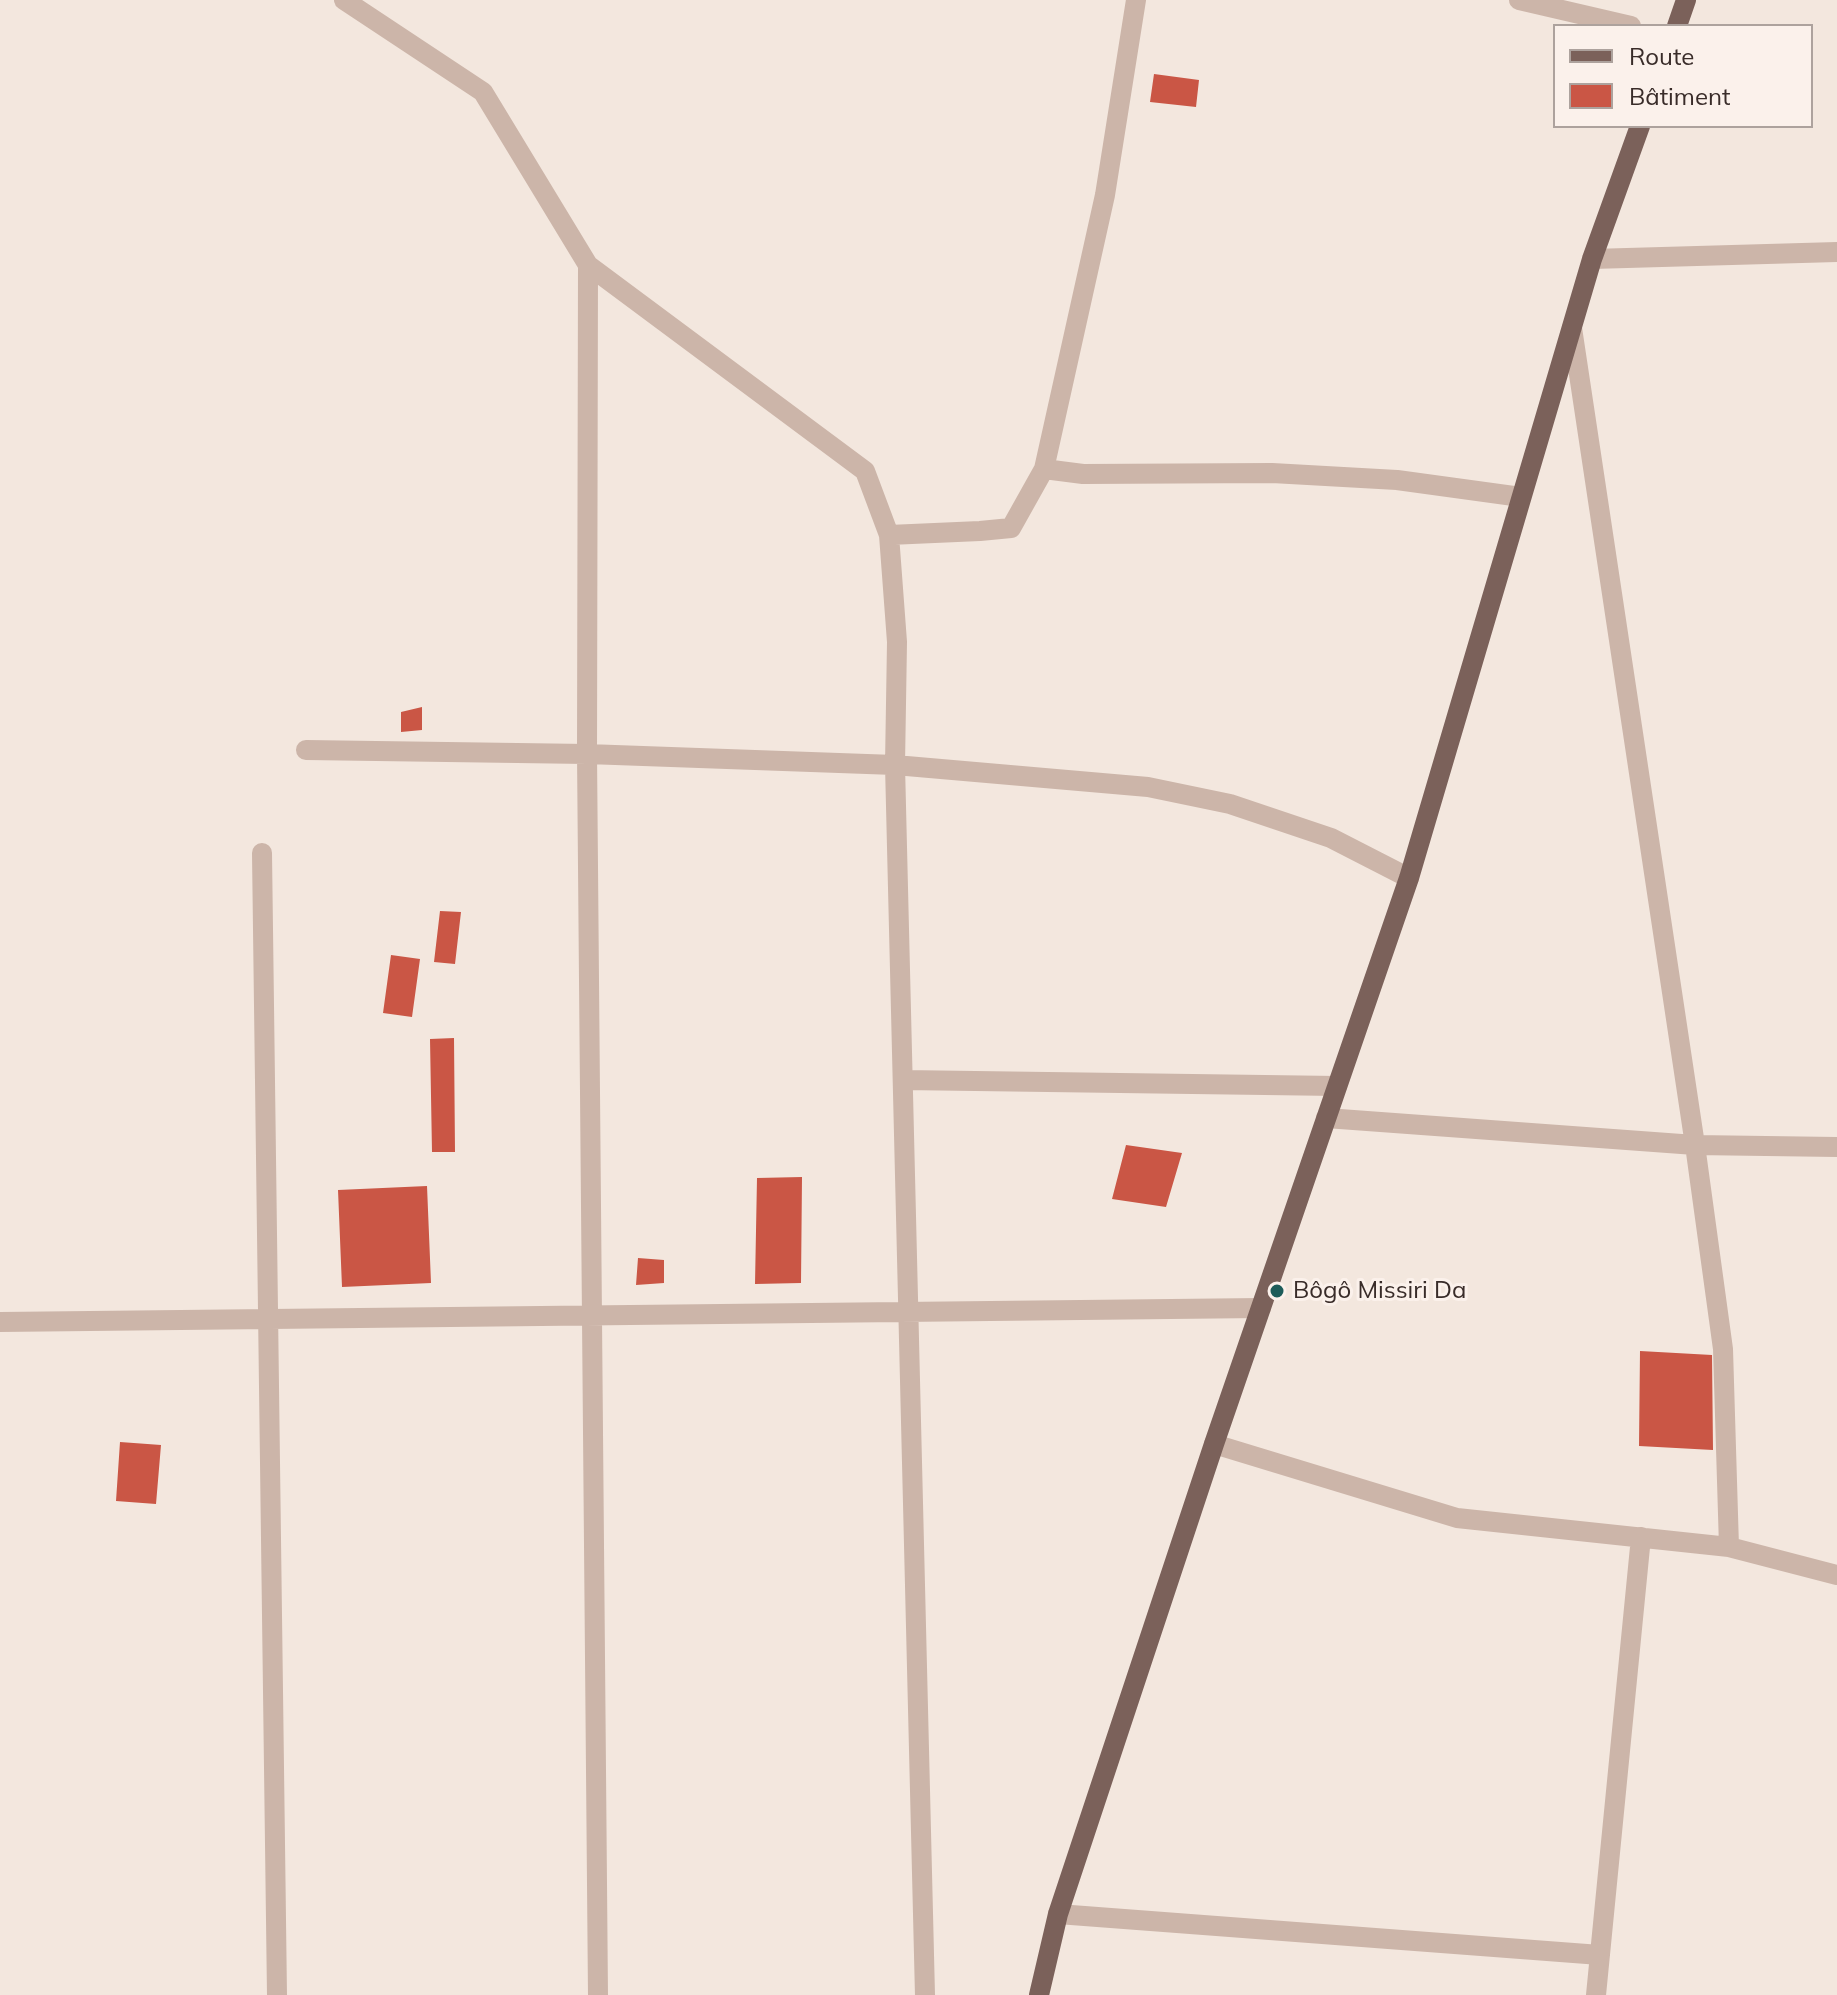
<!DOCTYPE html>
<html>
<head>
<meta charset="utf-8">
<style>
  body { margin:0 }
  #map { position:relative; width:1837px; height:1995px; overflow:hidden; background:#f3e7de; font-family:Mulish,sans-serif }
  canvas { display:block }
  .legend { position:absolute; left:1553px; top:24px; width:260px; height:104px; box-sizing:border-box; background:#fbf1eb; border:2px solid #ada29d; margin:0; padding:10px 14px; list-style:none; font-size:24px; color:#392c29 }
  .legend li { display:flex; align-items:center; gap:16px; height:40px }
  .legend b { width:40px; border:2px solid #ada29d }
</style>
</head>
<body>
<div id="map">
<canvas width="1837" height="1995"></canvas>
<ul class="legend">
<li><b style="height:10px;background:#7b615a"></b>Route</li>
<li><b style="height:22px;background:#ca5645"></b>Bâtiment</li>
</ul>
</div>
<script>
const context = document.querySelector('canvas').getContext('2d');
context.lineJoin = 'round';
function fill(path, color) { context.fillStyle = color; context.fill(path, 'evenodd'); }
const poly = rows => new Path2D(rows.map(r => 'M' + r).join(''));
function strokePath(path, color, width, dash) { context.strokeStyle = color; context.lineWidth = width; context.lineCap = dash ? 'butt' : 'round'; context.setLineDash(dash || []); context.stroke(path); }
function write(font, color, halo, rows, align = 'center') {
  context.font = font + ' Mulish,sans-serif'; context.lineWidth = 6; context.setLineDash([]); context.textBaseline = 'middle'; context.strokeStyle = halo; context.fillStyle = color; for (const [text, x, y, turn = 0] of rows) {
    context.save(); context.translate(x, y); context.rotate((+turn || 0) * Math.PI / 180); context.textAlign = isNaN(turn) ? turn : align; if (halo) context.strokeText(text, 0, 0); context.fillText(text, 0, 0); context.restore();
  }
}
fill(poly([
  [1154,74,1199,80,1196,107,1150,102],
  [422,707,422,730,401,732,401,712],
  [440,911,461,912,455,964,434,962],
  [391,955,420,959,412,1017,383,1013],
  [454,1038,455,1152,432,1152,430,1039],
  [1126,1145,1182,1153,1166,1207,1112,1199],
  [802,1177,801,1283,755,1284,757,1178],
  [427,1186,431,1283,342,1287,338,1190],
  [638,1258,664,1260,664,1283,636,1285],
  [1640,1351,1712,1355,1713,1450,1639,1446],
  [120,1442,161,1445,156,1504,116,1501]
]), '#ca5645');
strokePath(poly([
  [344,0,483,92,588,265,865,471,889,535,897,642,895,765,925,1995],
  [1519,0,1631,26],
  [1592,259,1837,252],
  [588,265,587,754,598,1995],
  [1572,328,1695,1145,1723,1349,1729,1547],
  [1044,469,1083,474,1272,473,1397,480,1521,497],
  [889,535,980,531,1011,528,1044,469,1105,195,1136,0],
  [306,750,587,754,895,765,1148,787,1230,804,1331,838,1409,878],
  [262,853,277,1995],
  [903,1080,1337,1086],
  [1326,1118,1695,1145,1837,1147],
  [0,1322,1261,1308],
  [1214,1444,1457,1518,1729,1547,1837,1575],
  [1058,1914,1600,1955],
  [1596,1995,1641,1537]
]), '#ccb5a9', 20);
strokePath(poly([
  [1677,26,1686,0],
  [1039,1995,1058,1914,1214,1444,1409,878,1592,259,1640,126]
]), '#7b615a', 20);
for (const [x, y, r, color] of [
  [1277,1291,8,"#1d5c59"]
]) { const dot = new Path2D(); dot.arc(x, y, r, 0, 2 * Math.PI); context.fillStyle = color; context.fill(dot); strokePath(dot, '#fbf1eb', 3); }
write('24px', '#392c29', '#fbf1eb', [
  ["Bôgô Missiri Da",1293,1291]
], 'left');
</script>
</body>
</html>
